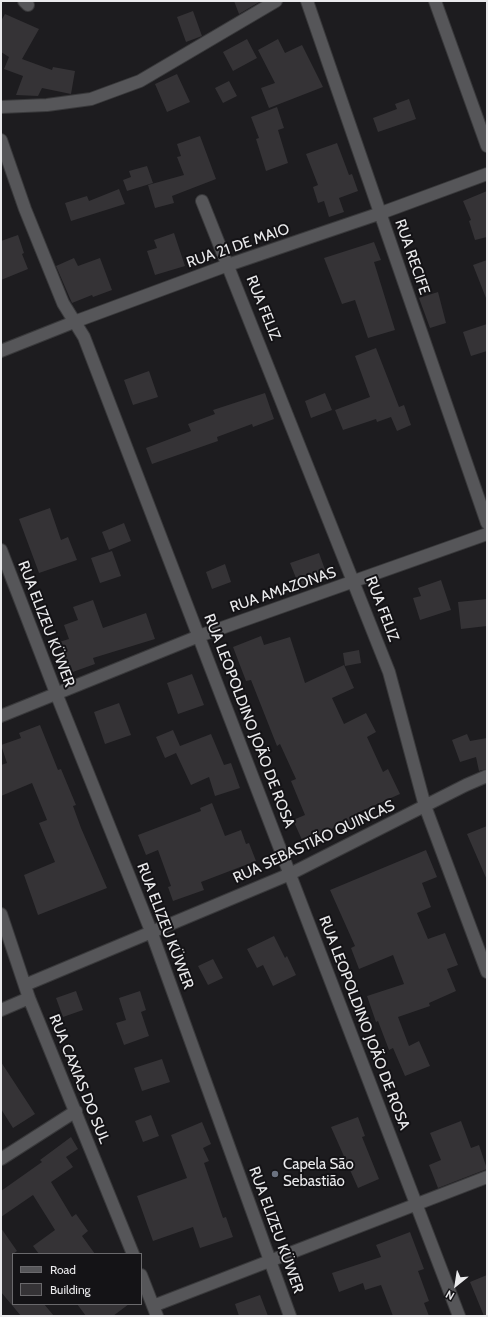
<!DOCTYPE html>
<html>
<head>
<meta charset="utf-8">
<style>
  body { margin:0 }
  #map { position:relative; width:488px; height:1317px; overflow:hidden; background:#1d1c1f; font-family:Cabin,sans-serif }
  canvas { display:block }
  .frame { position:absolute; inset:0; border:2px solid #eaeaec; pointer-events:none }
  .legend { position:absolute; left:12px; top:1253px; width:130px; height:52px; box-sizing:border-box; background:#141316; border:1px solid #6a696c; margin:0; padding:5px 7px; list-style:none; font-size:12px; color:#eaeaec }
  .legend li { display:flex; align-items:center; gap:8px; height:20px }
  .legend b { width:20px; border:1px solid #6a696c }
  .north { position:absolute; left:436px; top:1265px; width:40px; height:40px; -webkit-text-stroke:3px #141316; paint-order:stroke; rotate:210deg; font-size:11px; font-weight:700; line-height:16px; text-align:center; color:#eaeaec }
  .north::after { content:''; display:block; margin:auto; width:14px; height:18px; background:#eaeaec; clip-path:polygon(50% 0,100% 100%,50% 72%,0 100%) }
</style>
</head>
<body>
<div id="map">
<canvas width="488" height="1317"></canvas>
<div class="frame"></div>
<ul class="legend">
<li><b style="height:5px;background:#565659"></b>Road</li>
<li><b style="height:11px;background:#353336"></b>Building</li>
</ul>
<div class="north">N</div>
</div>
<script>
const context = document.querySelector('canvas').getContext('2d');
context.lineJoin = 'round';
function fill(path, color) { context.fillStyle = color; context.fill(path, 'evenodd'); }
const poly = rows => new Path2D(rows.map(r => 'M' + r).join(''));
function strokePath(path, color, width, dash) { context.strokeStyle = color; context.lineWidth = width; context.lineCap = dash ? 'butt' : 'round'; context.setLineDash(dash || []); context.stroke(path); }
function write(font, color, halo, rows, align = 'center') {
  context.font = font + ' Cabin,sans-serif'; context.lineWidth = 4; context.setLineDash([]); context.textBaseline = 'middle'; context.strokeStyle = halo; context.fillStyle = color; for (const [text, x, y, turn = 0] of rows) {
    context.save(); context.translate(x, y); context.rotate((+turn || 0) * Math.PI / 180); context.textAlign = isNaN(turn) ? turn : align; if (halo) context.strokeText(text, 0, 0); context.fillText(text, 0, 0); context.restore();
  }
}
fill(poly([
  [234,1,261,1,239,14],
  [193,11,202,36,186,42,177,17],
  [5,14,39,29,22,59,52,70,53,67,75,71,71,94,42,88,38,96,16,95,23,76,4,69,9,57,1,52,1,21],
  [247,39,257,58,233,71,223,52],
  [278,39,285,53,302,45,323,87,269,108,261,88,275,83,258,50],
  [177,74,190,102,167,112,155,84],
  [229,81,237,96,223,103,215,88],
  [409,99,416,119,378,132,373,118,397,109,395,104],
  [277,107,284,128,278,130,288,163,266,171,256,139,259,138,251,117],
  [200,136,216,179,172,196,174,203,155,208,148,185,184,175,177,157,181,156,177,144],
  [337,143,349,175,352,174,358,191,339,198,344,212,329,217,324,201,318,203,313,187,318,185,306,154],
  [147,166,153,183,127,191,123,180,131,177,129,171],
  [119,189,125,204,71,221,65,203,87,196,89,201],
  [487,191,487,237,475,240,469,221,471,220,463,201],
  [174,233,185,266,155,275,147,251,157,248,154,240],
  [18,235,24,253,22,254,28,269,1,280,1,241],
  [374,242,381,260,374,262,395,330,368,338,355,300,342,304,324,258],
  [74,258,78,266,100,258,112,290,93,297,92,295,72,303,56,266],
  [487,260,487,298,486,298,473,265],
  [438,292,446,323,430,328,419,298],
  [487,324,487,351,471,356,463,332],
  [376,348,399,407,404,405,411,425,397,431,391,417,377,422,376,419,343,430,335,410,370,397,355,356],
  [149,371,158,397,133,405,124,380],
  [265,393,274,419,253,427,252,424,217,437,218,441,152,464,146,448,191,431,188,424,215,414,213,410],
  [325,393,332,410,311,418,305,401],
  [50,508,61,540,68,537,77,560,39,573,19,519],
  [124,523,131,541,109,550,102,532],
  [112,551,121,576,100,583,91,558],
  [319,553,328,578,300,588,290,563],
  [225,564,231,582,212,589,206,572],
  [441,580,451,610,420,620,413,598,421,596,418,588],
  [487,599,487,626,461,629,458,602],
  [93,600,103,628,146,613,155,639,93,658,95,664,70,673,59,642,69,639,64,625,78,620,73,607],
  [261,636,264,645,290,637,305,683,344,665,354,688,332,698,344,724,366,713,376,732,367,737,383,772,388,769,400,794,357,813,360,819,340,827,340,825,303,842,293,820,305,815,291,781,296,779,280,744,277,746,251,680,246,681,233,647],
  [359,650,361,663,345,666,343,653],
  [192,674,204,705,178,714,167,683],
  [119,703,131,735,105,744,94,712],
  [40,725,58,770,61,769,76,805,73,806,81,828,107,888,38,915,24,875,55,862,39,823,47,820,32,783,1,796,1,765,7,763,1,745,21,738,19,733],
  [173,730,180,746,211,734,224,765,231,763,240,788,215,796,209,777,191,785,176,753,165,758,156,737],
  [467,734,470,741,487,738,487,769,479,771,476,757,460,762,452,740],
  [212,803,225,836,241,830,246,844,249,843,256,861,201,882,204,890,173,901,168,887,171,886,158,850,146,855,138,835,201,811,200,808],
  [487,826,487,880,467,834],
  [426,850,437,877,422,883,431,907,417,913,428,939,445,933,458,965,447,969,456,991,429,1003,430,1006,398,1017,409,1046,419,1041,430,1066,405,1076,393,1048,389,1050,378,1021,376,1022,367,996,404,984,393,955,359,969,351,948,355,946,330,890],
  [274,936,285,958,287,956,296,975,273,986,263,965,257,968,247,949],
  [213,959,223,978,208,985,198,966],
  [76,991,83,1010,63,1017,56,998],
  [140,991,146,1010,141,1012,149,1036,124,1045,116,1023,126,1020,119,998],
  [162,1059,170,1082,142,1091,134,1068],
  [1,1062,35,1114,13,1128,1,1109],
  [151,1115,159,1136,143,1142,135,1121],
  [358,1117,365,1136,362,1137,379,1179,358,1188,331,1127],
  [461,1121,471,1148,479,1145,487,1169,438,1188,429,1165,441,1160,430,1133],
  [202,1122,211,1144,203,1148,209,1161,204,1163,223,1218,226,1217,233,1237,200,1248,193,1227,153,1241,137,1196,187,1178,171,1135],
  [71,1137,78,1149,66,1157,73,1167,51,1182,72,1217,76,1214,88,1231,82,1236,95,1254,39,1254,33,1246,55,1230,33,1195,1,1217,1,1191,42,1162,40,1160],
  [1,1228,17,1251,13,1254,13,1304,44,1304,54,1316,21,1316,1,1292],
  [410,1232,424,1269,418,1271,429,1301,424,1303,429,1316,393,1316,381,1285,365,1290,363,1283,339,1292,332,1273,381,1257,376,1245],
  [487,1275,487,1316,484,1316,470,1282],
  [260,1295,268,1316,239,1316,235,1304],
  [77,1304,129,1304,113,1316,86,1316]
]), '#353336');
const street = poly([
  [24,1,28,5],
  [307,1,487,523],
  [435,1,487,146],
  [1,107,47,105,91,99,140,81,276,1],
  [1,140,25,209,63,303,84,337,459,1316],
  [202,201,389,672,425,806,487,972],
  [1,351,74,322,228,265,381,213,487,174],
  [1,550,56,693,151,931,290,1316],
  [1,716,199,636,487,534],
  [1,914,29,998,133,1254],
  [25,985,290,874,466,785,487,776],
  [1,1010,29,998],
  [1,1159,76,1111],
  [141,1275,157,1316],
  [153,1306,487,1177]
]);
strokePath(street, '#39393b', 14);
strokePath(street, '#565659', 12);
for (const [x, y, r, color] of [
  [275,1174,4,"#6b7280"]
]) { const dot = new Path2D(); dot.arc(x, y, r, 0, 2 * Math.PI); context.fillStyle = color; context.fill(dot); strokePath(dot, '#141316', 1.5); }
write('15px', '#eaeaec', '#141316', [
  ["RUA 21 DE MAIO",238,246,-19],
  ["RUA RECIFE",412,257,71],
  ["RUA FELIZ",263,308,68],
  ["RUA AMAZONAS",283,590,-19],
  ["RUA FELIZ",382,609,69],
  ["RUA ELIZEU KÜWER",46,624,69],
  ["RUA LEOPOLDINO JOÃO DE ROSA",249,721,69],
  ["RUA SEBASTIÃO QUINCAS",314,842,-25],
  ["RUA ELIZEU KÜWER",165,926,69],
  ["RUA LEOPOLDINO JOÃO DE ROSA",364,1023,69],
  ["RUA CAXIAS DO SUL",79,1079,68],
  ["RUA ELIZEU KÜWER",276,1230,70]
]);
write('15px', '#eaeaec', '#141316', [
  ["Capela São",283,1165],
  ["Sebastião",283,1182]
], 'left');
</script>
</body>
</html>
